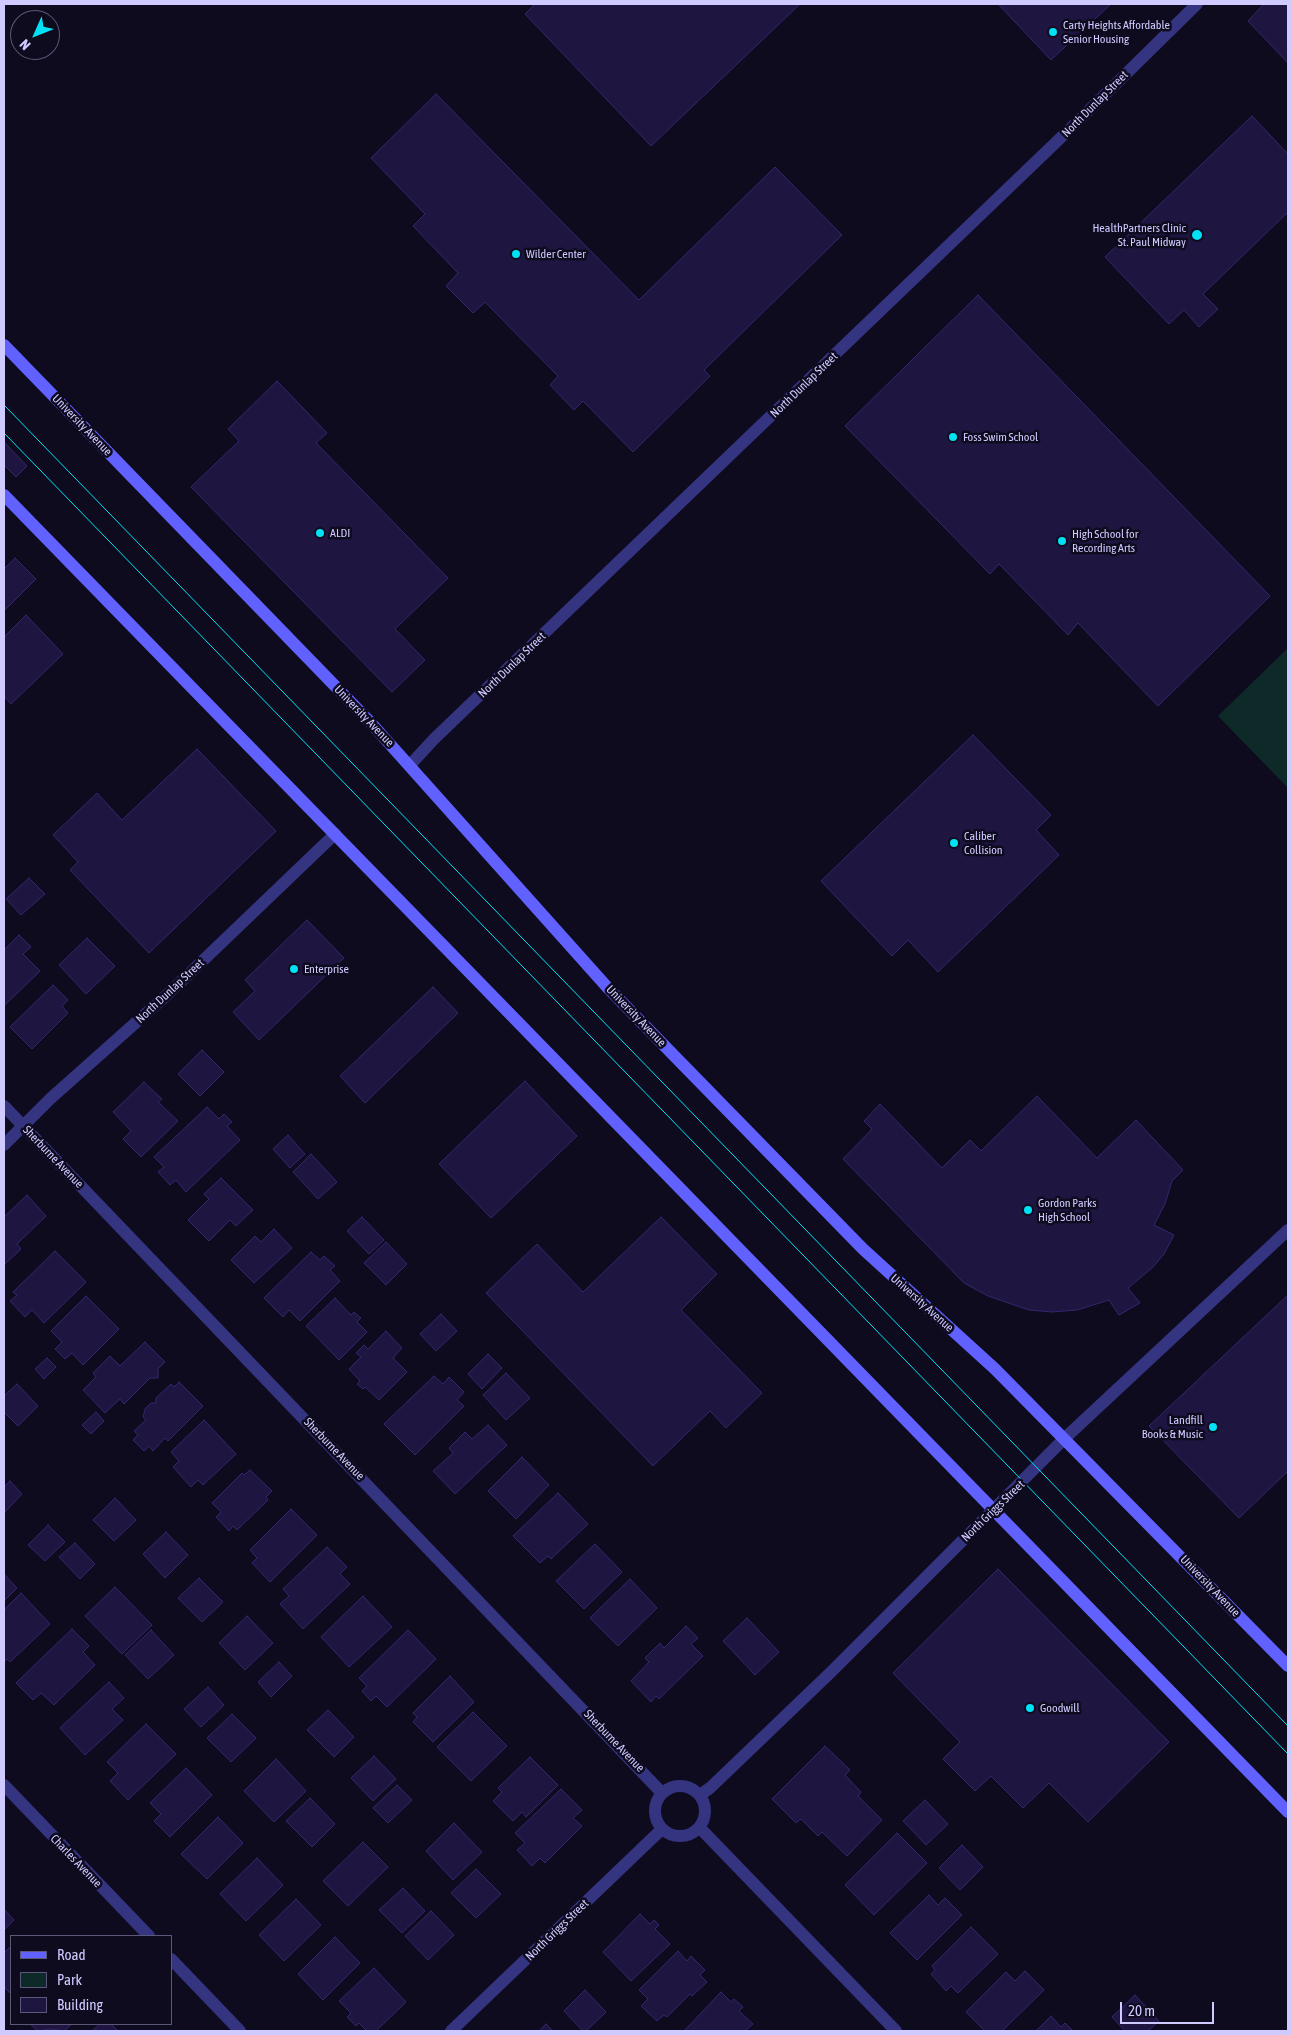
<!DOCTYPE html>
<html>
<head>
<meta charset="utf-8">
<style>
  body { margin:0 }
  #map { position:relative; width:1292px; height:2035px; overflow:hidden; background:#0e0b1f; font-family:"Asap Condensed",sans-serif }
  canvas { display:block }
  .frame { position:absolute; inset:0; border:5px solid #cfcaff; pointer-events:none }
  .legend { position:absolute; left:10px; top:1935px; width:162px; height:90px; box-sizing:border-box; background:#0e0b1f; border:1px solid #5b5779; margin:0; padding:6px 9px; list-style:none; font-size:15px; color:#cfcaff }
  .legend li { display:flex; align-items:center; gap:10px; height:25px }
  .legend b { width:25px; border:1px solid #5b5779 }
  .north { position:absolute; left:10px; top:10px; width:50px; height:50px; box-sizing:border-box; background:#0e0b1f; border:1px solid #5b5779; border-radius:50%; rotate:226deg; font-size:14px; font-weight:700; line-height:20px; text-align:center; color:#cfcaff }
  .north::after { content:''; display:block; margin:auto; width:18px; height:22px; background:#00e1f5; clip-path:polygon(50% 0,100% 100%,50% 72%,0 100%) }
  .scale { position:absolute; left:1120px; top:2002px; width:94px; height:22px; box-sizing:border-box; border:2px solid #cfcaff; border-top:0; padding-left:6px; font-size:15px; line-height:18px; white-space:nowrap; color:#cfcaff; -webkit-text-stroke:4px #0e0b1f; paint-order:stroke }
</style>
</head>
<body>
<div id="map">
<canvas width="1292" height="2035"></canvas>
<div class="frame"></div>
<ul class="legend">
<li><b style="height:6px;background:#6161ff"></b>Road</li>
<li><b style="height:14px;background:#0e2a28"></b>Park</li>
<li><b style="height:14px;background:#1e1641"></b>Building</li>
</ul>
<div class="north">N</div>
<div class="scale">20 m</div>
</div>
<script>
const context = document.querySelector('canvas').getContext('2d');
context.lineJoin = 'round';
function fill(path, color) { context.fillStyle = color; context.fill(path, 'evenodd'); }
const poly = rows => new Path2D(rows.map(r => 'M' + r).join(''));
function strokePath(path, color, width, dash) { context.strokeStyle = color; context.lineWidth = width; context.lineCap = dash ? 'butt' : 'round'; context.setLineDash(dash || []); context.stroke(path); }
function write(font, color, halo, rows, align = 'center') {
  context.font = font + ' "Asap Condensed",sans-serif'; context.lineWidth = 5; context.setLineDash([]); context.textBaseline = 'middle'; context.strokeStyle = halo; context.fillStyle = color; for (const [text, x, y, turn = 0] of rows) {
    context.save(); context.translate(x, y); context.rotate((+turn || 0) * Math.PI / 180); context.textAlign = isNaN(turn) ? turn : align; if (halo) context.strokeText(text, 0, 0); context.fillText(text, 0, 0); context.restore();
  }
}
fill(poly([
  [1288,648,1288,788,1218,716]
]), '#0e2a28');
const building = poly([
  [535,4,800,4,651,146,525,14,535,4],
  [998,4,1111,4,1051,60,998,4],
  [1264,4,1288,4,1288,63,1248,21,1264,4],
  [436,94,639,300,775,167,842,235,704,370,710,376,633,452,583,401,574,410,550,385,558,376,485,302,473,313,446,286,458,273,413,226,425,214,371,158,436,94],
  [1252,116,1288,154,1288,212,1203,294,1218,309,1199,327,1184,310,1169,324,1105,257,1252,116],
  [978,295,1270,596,1158,706,1078,623,1068,635,999,564,990,574,845,426,978,295],
  [277,381,327,433,316,443,448,578,395,629,425,660,392,692,191,487,239,441,228,429,277,381],
  [4,442,27,466,16,477,4,465,4,442],
  [15,558,36,579,4,611,4,569,15,558],
  [26,615,63,654,11,704,4,696,4,637,26,615],
  [973,735,1051,815,1036,830,1059,855,938,972,908,940,892,956,821,881,973,735],
  [197,749,276,831,149,953,70,870,78,862,53,835,97,793,122,820,197,749],
  [29,878,45,894,21,915,6,899,29,878],
  [307,920,344,958,259,1040,233,1012,255,991,245,980,307,920],
  [19,935,31,947,23,954,40,971,4,1006,4,950,19,935],
  [87,938,115,966,86,994,59,965,87,938],
  [53,985,68,1000,62,1006,68,1013,32,1049,10,1027,53,985],
  [433,987,458,1013,365,1103,340,1076,433,987],
  [202,1050,224,1072,200,1096,178,1074,202,1050],
  [525,1081,577,1136,491,1218,439,1164,525,1081],
  [144,1082,162,1099,158,1102,178,1121,141,1157,123,1139,131,1131,113,1112,144,1082],
  [1037,1096,1097,1158,1136,1120,1183,1170,1172,1181,1165,1204,1154,1225,1174,1235,1164,1254,1153,1267,1128,1288,1140,1303,1119,1315,1109,1300,1077,1310,1052,1312,1029,1310,988,1296,964,1283,843,1159,872,1129,864,1121,880,1104,942,1168,970,1140,981,1151,1037,1096],
  [207,1107,219,1119,224,1114,232,1122,227,1126,240,1140,186,1192,176,1180,170,1185,158,1172,164,1167,154,1157,207,1107],
  [288,1135,305,1154,290,1168,273,1149,288,1135],
  [311,1154,337,1182,318,1199,293,1172,311,1154],
  [221,1178,253,1210,236,1226,230,1220,209,1241,188,1220,209,1199,204,1194,221,1178],
  [27,1195,46,1216,17,1244,21,1249,4,1265,4,1217,27,1195],
  [362,1217,384,1240,369,1254,347,1231,362,1217],
  [661,1217,717,1274,681,1310,762,1393,726,1428,710,1411,653,1466,486,1293,537,1244,583,1292,661,1217],
  [274,1229,292,1248,254,1283,231,1260,255,1236,261,1242,274,1229],
  [386,1242,407,1264,386,1285,364,1263,386,1242],
  [55,1251,86,1282,44,1323,32,1310,25,1317,10,1301,17,1295,13,1292,55,1251],
  [311,1252,320,1260,324,1256,335,1266,330,1270,340,1281,300,1321,289,1310,283,1317,264,1298,311,1252],
  [1288,1295,1288,1471,1239,1518,1149,1426,1288,1295],
  [86,1296,119,1329,83,1365,72,1353,65,1359,55,1349,62,1342,51,1331,86,1296],
  [335,1298,351,1315,354,1312,361,1318,357,1322,367,1332,339,1360,306,1326,335,1298],
  [441,1314,457,1331,436,1351,420,1334,441,1314],
  [386,1331,402,1348,393,1358,407,1372,379,1400,365,1387,363,1389,357,1384,360,1381,349,1369,361,1357,356,1353,364,1345,368,1349,386,1331],
  [145,1342,165,1362,158,1369,158,1378,150,1378,124,1404,120,1399,105,1413,83,1390,96,1377,93,1373,110,1356,120,1366,145,1342],
  [488,1354,502,1368,482,1389,468,1374,488,1354],
  [47,1358,56,1367,44,1379,35,1369,47,1358],
  [506,1373,530,1398,506,1420,483,1395,506,1373],
  [434,1376,443,1384,449,1377,464,1392,457,1400,464,1406,415,1455,384,1424,434,1376],
  [179,1382,203,1406,168,1441,165,1438,153,1451,149,1446,144,1451,133,1440,138,1435,134,1431,146,1420,143,1417,145,1409,151,1403,156,1403,156,1398,171,1384,174,1387,179,1382],
  [17,1384,38,1406,18,1426,4,1412,4,1396,17,1384],
  [96,1412,104,1421,91,1434,82,1425,96,1412],
  [204,1420,236,1454,203,1485,198,1480,191,1487,173,1467,179,1461,171,1452,204,1420],
  [488,1425,507,1445,455,1494,433,1471,453,1453,449,1448,465,1432,472,1439,488,1425],
  [522,1457,549,1485,516,1519,488,1491,522,1457],
  [250,1470,272,1491,266,1497,268,1500,237,1530,233,1526,229,1531,216,1517,221,1512,212,1503,242,1473,244,1475,250,1470],
  [10,1481,22,1494,4,1513,4,1487,10,1481],
  [558,1493,588,1524,551,1559,548,1556,540,1563,513,1536,558,1493],
  [115,1498,136,1520,114,1541,93,1520,115,1498],
  [291,1509,317,1535,270,1582,252,1563,257,1558,250,1550,291,1509],
  [48,1525,65,1542,45,1561,28,1545,48,1525],
  [166,1532,188,1555,165,1578,143,1554,166,1532],
  [75,1543,95,1564,80,1579,59,1557,75,1543],
  [595,1544,622,1572,584,1609,556,1581,595,1544],
  [327,1547,347,1567,340,1574,350,1584,303,1629,280,1604,289,1596,283,1589,327,1547],
  [998,1569,1169,1742,1088,1822,1049,1783,1023,1808,991,1776,975,1791,943,1759,960,1742,893,1673,998,1569],
  [4,1574,17,1588,4,1601,4,1574],
  [199,1578,223,1602,202,1622,178,1598,199,1578],
  [630,1579,657,1608,618,1646,590,1618,630,1579],
  [115,1587,152,1625,122,1654,85,1616,115,1587],
  [21,1593,50,1624,10,1662,7,1659,4,1662,4,1610,21,1593],
  [363,1596,392,1627,349,1667,321,1637,363,1596],
  [247,1616,273,1643,245,1670,219,1643,247,1616],
  [747,1618,779,1652,755,1675,723,1641,747,1618],
  [686,1626,698,1638,691,1644,703,1656,659,1699,656,1696,651,1702,631,1681,649,1662,645,1658,660,1643,664,1648,686,1626],
  [72,1629,89,1646,83,1652,95,1665,54,1705,41,1693,33,1700,16,1683,72,1629],
  [151,1630,174,1655,148,1679,125,1655,151,1630],
  [408,1630,436,1659,387,1707,376,1696,371,1701,362,1691,367,1686,359,1678,408,1630],
  [279,1662,292,1676,271,1697,258,1682,279,1662],
  [450,1676,474,1702,433,1742,413,1722,417,1717,413,1713,450,1676],
  [109,1682,124,1698,112,1709,123,1720,85,1755,60,1728,109,1682],
  [208,1687,224,1705,201,1727,184,1709,208,1687],
  [328,1710,354,1737,334,1757,307,1730,328,1710],
  [473,1712,507,1746,471,1781,437,1747,473,1712],
  [232,1714,256,1738,231,1762,207,1738,232,1714],
  [146,1724,176,1754,128,1800,110,1781,118,1773,107,1762,146,1724],
  [825,1746,850,1770,845,1775,861,1792,858,1796,882,1820,847,1856,822,1832,818,1836,801,1819,796,1823,772,1799,825,1746],
  [374,1756,396,1779,373,1801,351,1778,374,1756],
  [530,1757,558,1785,526,1817,522,1812,513,1821,493,1801,502,1792,498,1788,530,1757],
  [276,1759,306,1791,274,1822,244,1791,276,1759],
  [186,1768,212,1795,170,1837,154,1821,161,1814,150,1803,186,1768],
  [397,1785,412,1800,388,1823,373,1808,397,1785],
  [561,1789,582,1810,573,1818,582,1826,545,1863,540,1858,532,1866,517,1850,525,1843,515,1833,561,1789],
  [310,1798,335,1824,312,1847,286,1821,310,1798],
  [925,1800,948,1824,926,1845,903,1821,925,1800],
  [218,1817,243,1843,207,1879,181,1854,218,1817],
  [454,1823,482,1852,453,1880,426,1851,454,1823],
  [897,1833,927,1863,874,1915,845,1885,897,1833],
  [363,1842,388,1867,348,1906,323,1881,363,1842],
  [962,1845,983,1867,960,1890,939,1868,962,1845],
  [257,1858,283,1885,246,1921,220,1894,257,1858],
  [476,1869,501,1894,476,1918,451,1893,476,1869],
  [403,1888,425,1911,402,1933,379,1910,403,1888],
  [929,1895,938,1905,945,1898,962,1915,917,1960,890,1933,929,1895],
  [296,1899,321,1925,284,1961,259,1935,296,1899],
  [4,1909,14,1920,4,1930,4,1909],
  [431,1911,454,1935,428,1960,405,1936,431,1911],
  [640,1914,650,1924,654,1920,659,1925,655,1929,670,1944,631,1981,603,1952,640,1914],
  [971,1927,998,1954,958,1993,951,1986,946,1991,931,1974,935,1970,932,1966,971,1927],
  [335,1937,360,1963,323,2000,298,1974,335,1937],
  [11,1946,11,1994,4,1987,4,1953,11,1946],
  [678,1951,687,1961,691,1956,705,1970,700,1975,707,1982,692,1996,690,1994,667,2017,664,2015,657,2021,641,2006,648,1999,639,1990,678,1951],
  [374,1968,406,2002,376,2031,367,2031,359,2023,356,2026,347,2017,351,2013,339,2001,374,1968],
  [1025,1971,1044,1990,1002,2031,985,2031,966,2012,1006,1972,1015,1981,1025,1971],
  [585,1990,606,2012,586,2031,583,2031,564,2011,585,1990],
  [721,1992,731,2002,734,1999,743,2007,739,2011,753,2024,745,2031,684,2031,721,1992],
  [1135,1995,1159,2021,1148,2031,1125,2031,1112,2017,1135,1995],
  [1051,2016,1061,2027,1065,2023,1073,2031,1036,2031,1051,2016],
  [30,2024,72,2024,64,2031,50,2029,38,2031,30,2024],
  [100,2024,111,2024,118,2031,92,2031,100,2024],
  [546,2024,553,2031,539,2031,546,2024]
]);
fill(building, '#1e1641');
strokePath(building, '#34276f', 1);
strokePath(poly([
  [410,765,434,739,1074,125,1197,4],
  [4,1106,662,1793],
  [4,1145,50,1099,169,993,335,834],
  [4,1785,149,1936],
  '655 1811a25 25 0 1 1 50 0a25 25 0 1 1-50 0Z',
  [700,1795,710,1788,830,1673,1065,1438,1288,1230],
  [700,1828,896,2031],
  [171,1959,240,2031],
  [451,2031,662,1829]
]), '#353481', 12);
strokePath(poly([
  [4,345,371,723,607,987,863,1249,995,1369,1288,1666],
  [4,495,1288,1812]
]), '#6161ff', 12);
strokePath(poly([
  [4,405,1288,1726],
  [4,433,1288,1754]
]), '#00e1f5', 1);
for (const [x, y, r, color] of [
  [1053,32,5,"#00e1f5"],
  [1197,235,6,"#00e1f5"],
  [516,254,5,"#00e1f5"],
  [953,437,5,"#00e1f5"],
  [320,533,5,"#00e1f5"],
  [1062,541,5,"#00e1f5"],
  [954,843,5,"#00e1f5"],
  [294,969,5,"#00e1f5"],
  [1028,1210,5,"#00e1f5"],
  [1213,1427,5,"#00e1f5"],
  [1030,1708,5,"#00e1f5"]
]) { const dot = new Path2D(); dot.arc(x, y, r, 0, 2 * Math.PI); context.fillStyle = color; context.fill(dot); strokePath(dot, '#0e0b1f', 2); }
write('12px', '#cfcaff', '#0e0b1f', [
  ["Carty Heights Affordable",1063,25],
  ["Senior Housing",1063,39],
  ["HealthPartners Clinic",1186,228,"right"],
  ["St. Paul Midway",1186,242,"right"],
  ["Wilder Center",526,254],
  ["Foss Swim School",963,437],
  ["ALDI",330,533],
  ["High School for",1072,534],
  ["Recording Arts",1072,548],
  ["Caliber",964,836],
  ["Collision",964,850],
  ["Enterprise",304,969],
  ["Gordon Parks",1038,1203],
  ["High School",1038,1217],
  ["Landfill",1203,1420,"right"],
  ["Books & Music",1203,1434,"right"],
  ["Goodwill",1040,1708]
], 'left');
write('12px', '#cfcaff', '#0e0b1f', [
  ["North Dunlap Street",1095,104,-45],
  ["North Dunlap Street",804,385,-44],
  ["University Avenue",82,425,46],
  ["North Dunlap Street",512,665,-44],
  ["University Avenue",364,716,46],
  ["North Dunlap Street",170,991,-43],
  ["University Avenue",636,1016,46],
  ["Sherburne Avenue",53,1157,46],
  ["University Avenue",922,1303,42],
  ["Sherburne Avenue",334,1449,46],
  ["North Griggs Street",993,1511,-44],
  ["University Avenue",1210,1586,46],
  ["Sherburne Avenue",614,1741,46],
  ["Charles Avenue",76,1861,46],
  ["North Griggs Street",557,1930,-44]
]);
</script>
</body>
</html>
